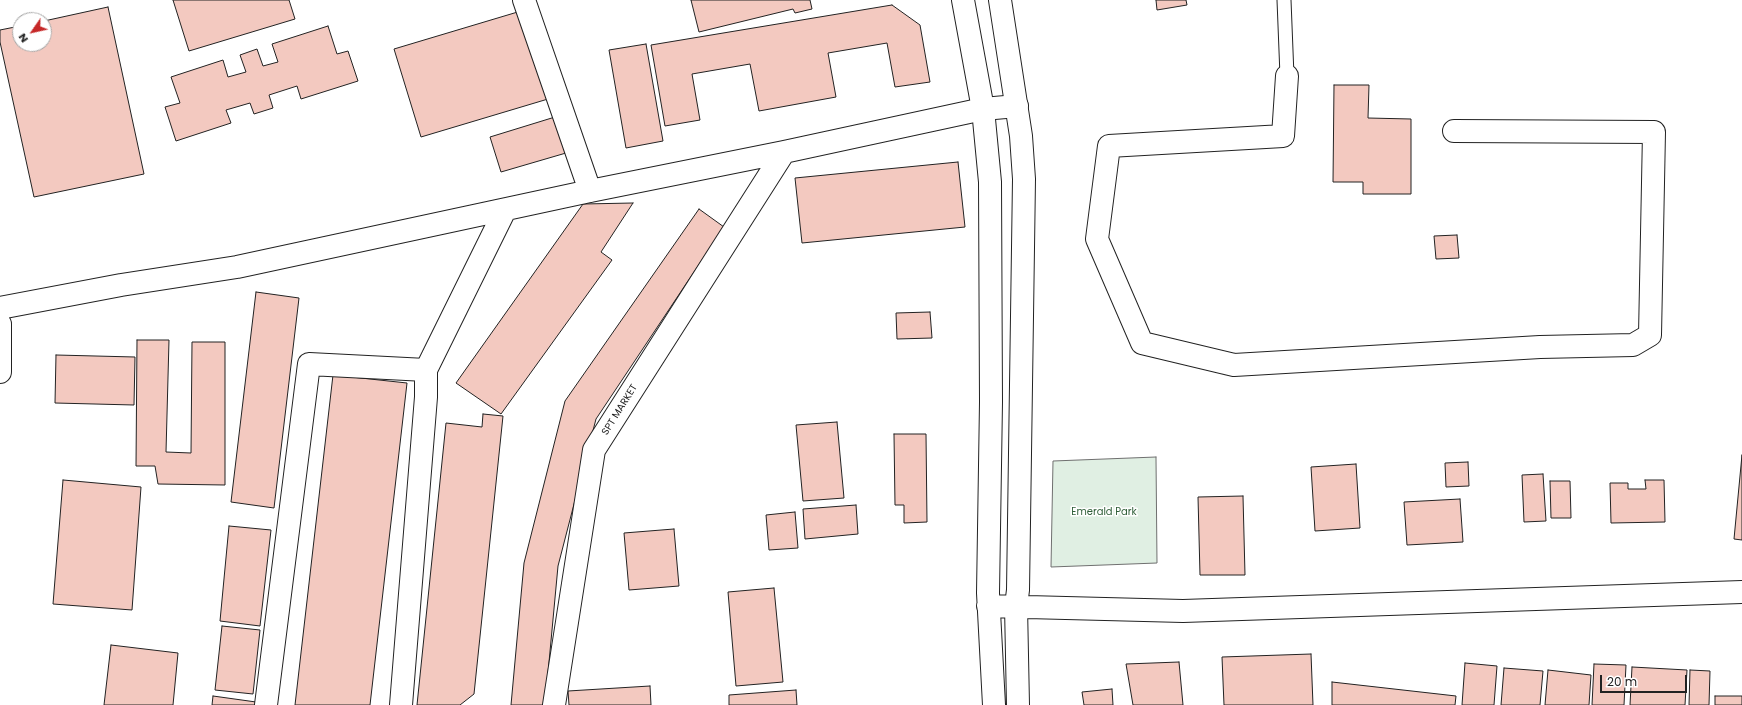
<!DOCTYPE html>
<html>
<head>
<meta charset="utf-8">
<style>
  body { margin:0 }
  #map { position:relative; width:1742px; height:705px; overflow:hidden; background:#fff; font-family:Poppins,sans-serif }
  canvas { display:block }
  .north { position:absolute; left:12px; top:12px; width:40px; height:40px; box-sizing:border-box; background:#fff; border:1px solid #a7a7a7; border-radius:50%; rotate:236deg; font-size:11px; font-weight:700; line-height:16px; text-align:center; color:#222 }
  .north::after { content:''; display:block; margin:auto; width:14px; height:18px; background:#c62828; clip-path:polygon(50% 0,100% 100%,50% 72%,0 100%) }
  .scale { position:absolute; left:1600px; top:675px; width:87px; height:18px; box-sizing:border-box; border:2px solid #222; border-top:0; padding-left:5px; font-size:12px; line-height:14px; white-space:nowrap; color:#222; -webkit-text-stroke:3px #fff; paint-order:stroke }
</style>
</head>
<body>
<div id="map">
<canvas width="1742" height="705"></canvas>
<div class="north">N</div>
<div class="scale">20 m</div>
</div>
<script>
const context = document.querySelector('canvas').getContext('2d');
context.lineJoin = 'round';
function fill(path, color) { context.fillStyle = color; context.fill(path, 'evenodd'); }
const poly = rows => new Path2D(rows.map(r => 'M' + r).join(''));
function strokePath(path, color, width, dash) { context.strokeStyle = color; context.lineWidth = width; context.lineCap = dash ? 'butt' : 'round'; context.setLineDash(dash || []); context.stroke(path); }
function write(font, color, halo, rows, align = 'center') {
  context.font = font + ' Poppins,sans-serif'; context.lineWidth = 3; context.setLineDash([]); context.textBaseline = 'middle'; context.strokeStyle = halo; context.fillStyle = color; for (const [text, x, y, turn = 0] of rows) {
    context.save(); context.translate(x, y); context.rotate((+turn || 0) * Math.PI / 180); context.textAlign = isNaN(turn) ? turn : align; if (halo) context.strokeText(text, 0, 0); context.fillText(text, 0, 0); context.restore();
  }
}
const green = poly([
  [1156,457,1157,563,1051,567,1053,461,1156,457]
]);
fill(green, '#e0efe3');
strokePath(green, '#6f6f6f', 1);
const building = poly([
  [173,0,289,0,295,19,189,51,173,0],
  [691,0,810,0,812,9,795,13,793,9,699,32,691,0],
  [1156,0,1186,0,1187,5,1157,10,1156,0],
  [892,5,920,25,930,82,895,87,887,43,828,53,836,97,759,111,750,64,692,74,700,120,665,126,651,45,892,5],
  [108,7,144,174,34,197,0,42,0,30,20,26,20,44,44,44,44,21,108,7],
  [521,11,548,99,421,137,394,49,521,11],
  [328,26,337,54,348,51,358,81,301,99,297,86,269,95,273,108,254,114,250,103,226,110,231,123,176,141,165,107,180,103,171,77,223,60,228,77,246,72,240,55,257,49,263,66,278,62,272,44,328,26],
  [646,44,663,141,626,148,609,50,646,44],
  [1334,85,1369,85,1368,118,1411,119,1411,194,1363,194,1363,182,1333,182,1334,85],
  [555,117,566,153,501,172,490,137,555,117],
  [958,162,965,227,802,243,795,178,958,162],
  [633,203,601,252,612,260,501,414,456,383,583,204,633,203],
  [699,209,724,227,596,419,558,566,545,705,511,705,524,563,565,401,699,209],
  [1457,235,1459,258,1436,259,1434,236,1457,235],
  [256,292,299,298,274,508,231,502,256,292],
  [930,312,932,338,897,339,896,313,930,312],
  [137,340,169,340,166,452,191,453,192,342,225,342,225,485,158,484,155,466,136,466,137,340],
  [56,355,135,357,134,405,55,403,56,355],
  [333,375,407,383,370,705,295,705,333,375],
  [483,414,503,416,474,694,460,705,417,705,446,423,482,427,483,414],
  [837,422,844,498,803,501,796,425,837,422],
  [894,434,926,434,927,522,904,523,904,505,895,505,894,434],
  [1742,455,1742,540,1734,539,1742,455],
  [1468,462,1469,486,1446,487,1445,463,1468,462],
  [1356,464,1360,528,1315,531,1311,467,1356,464],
  [1543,474,1546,521,1524,522,1522,475,1543,474],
  [63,480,141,487,132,610,53,604,63,480],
  [1645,480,1664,480,1665,522,1611,523,1610,483,1628,483,1628,489,1646,489,1645,480],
  [1550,481,1570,481,1571,518,1551,518,1550,481],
  [1243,496,1245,575,1200,575,1198,497,1243,496],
  [1460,499,1463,542,1407,545,1404,502,1460,499],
  [856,505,858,534,805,539,803,509,856,505],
  [795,512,798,548,769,550,766,515,795,512],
  [229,526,271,530,260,626,220,621,229,526],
  [674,529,679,586,629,590,624,533,674,529],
  [774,588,783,682,736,686,728,592,774,588],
  [222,626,260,630,253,694,215,690,222,626],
  [111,645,178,653,173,705,104,705,111,645],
  [1311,654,1313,705,1224,705,1222,657,1311,654],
  [1179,662,1183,705,1133,705,1126,664,1179,662],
  [1465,663,1497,666,1494,705,1462,705,1465,663],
  [1594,664,1626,665,1624,705,1592,705,1594,664],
  [1632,667,1687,670,1685,705,1630,705,1632,667],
  [1504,668,1543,671,1540,705,1501,705,1504,668],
  [1548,670,1591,675,1589,705,1545,705,1548,670],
  [1690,670,1710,671,1709,705,1689,705,1690,670],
  [1332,682,1456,696,1455,705,1332,705,1332,682],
  [650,686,651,705,569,705,568,691,650,686],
  [1112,689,1113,705,1084,705,1082,692,1112,689],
  [796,690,797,705,729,705,729,695,796,690],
  [213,696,256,702,256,705,212,705,213,696],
  [1715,696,1742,696,1742,705,1715,705,1715,696]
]);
fill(building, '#f3c9c0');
strokePath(building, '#222', 1);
const service = poly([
  [1284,0,1287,76]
]);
const minor = poly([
  [524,0,590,191],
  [1287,76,1283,136,1109,146,1097,239,1142,343,1234,365,1540,347,1633,345,1650,335,1654,132,1454,131],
  [0,308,121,285,237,267,590,191,784,152,983,109,1017,106],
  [0,324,0,372],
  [266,705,309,364,426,370],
  [401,705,426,397,426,370,505,210],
  [554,705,594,450,784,152]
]);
const tertiary = poly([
  [963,0,983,109,990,182,991,402,988,593,994,705],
  [1000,0,1021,136,1024,179,1018,590,1016,606,1018,705],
  [988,606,1183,611,1742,592]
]);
strokePath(service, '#222', 15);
strokePath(minor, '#222', 24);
strokePath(tertiary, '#222', 24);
strokePath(service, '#fff', 13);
strokePath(minor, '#fff', 22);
strokePath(tertiary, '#fff', 22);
write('10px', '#222', '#fff', [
  ["SPT MARKET",620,410,-58]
]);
write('10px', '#2f5e38', '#fff', [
  ["Emerald Park",1104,512]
]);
</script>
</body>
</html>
